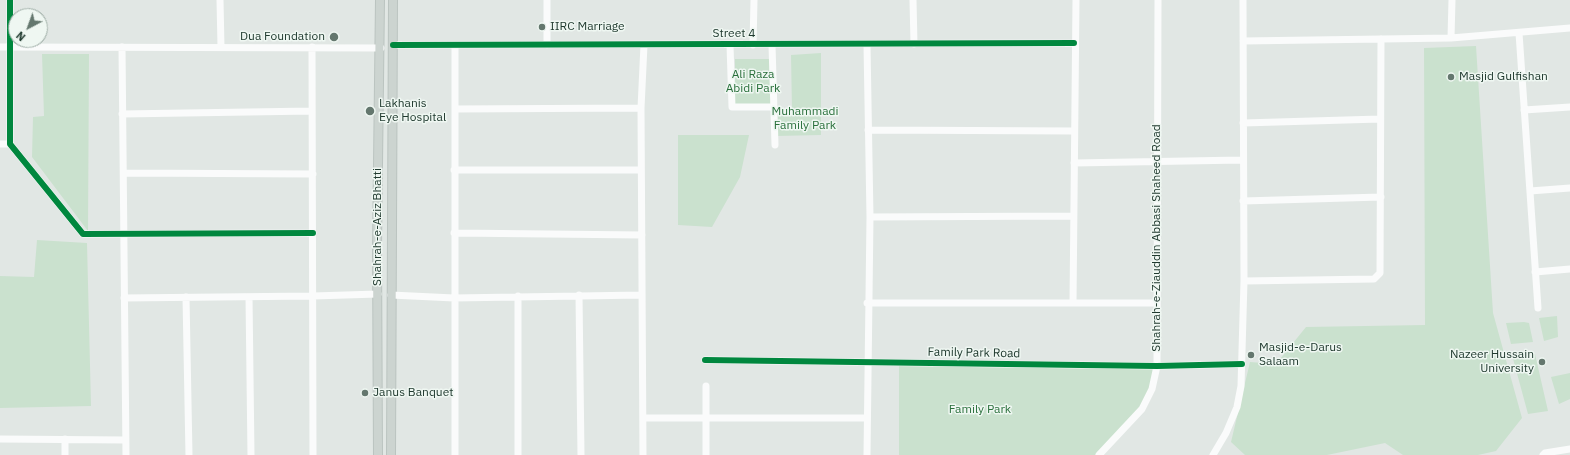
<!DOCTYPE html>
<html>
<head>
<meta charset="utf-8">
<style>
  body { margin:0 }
  #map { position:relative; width:1570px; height:455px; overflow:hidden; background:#e1e7e4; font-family:"IBM Plex Sans",sans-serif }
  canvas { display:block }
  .north { position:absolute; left:8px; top:8px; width:40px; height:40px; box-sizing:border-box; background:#eff7f2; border:1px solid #9caba4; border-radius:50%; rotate:221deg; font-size:11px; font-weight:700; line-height:16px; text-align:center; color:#203a2f }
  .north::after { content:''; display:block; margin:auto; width:14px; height:18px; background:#64776e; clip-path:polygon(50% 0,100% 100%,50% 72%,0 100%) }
</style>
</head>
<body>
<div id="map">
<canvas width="1570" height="455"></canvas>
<div class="north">N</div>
</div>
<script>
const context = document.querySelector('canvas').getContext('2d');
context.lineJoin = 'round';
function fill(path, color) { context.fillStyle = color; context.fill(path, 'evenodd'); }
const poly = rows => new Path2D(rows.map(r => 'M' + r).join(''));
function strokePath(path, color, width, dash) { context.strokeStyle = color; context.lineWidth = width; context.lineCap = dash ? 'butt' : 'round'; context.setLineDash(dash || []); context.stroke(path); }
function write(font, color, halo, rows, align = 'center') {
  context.font = font + ' "IBM Plex Sans",sans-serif'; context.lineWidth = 3; context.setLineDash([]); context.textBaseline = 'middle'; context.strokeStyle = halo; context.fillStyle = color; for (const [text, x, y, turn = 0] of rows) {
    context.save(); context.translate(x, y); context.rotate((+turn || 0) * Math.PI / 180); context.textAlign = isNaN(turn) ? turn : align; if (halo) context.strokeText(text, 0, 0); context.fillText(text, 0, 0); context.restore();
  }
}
fill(poly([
  [1476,46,1493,313,1522,418,1496,451,1478,455,1403,455,1385,443,1327,455,1245,455,1231,442,1250,362,1276,364,1306,327,1425,325,1424,48],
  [821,53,821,135,776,136,776,111,792,110,791,55],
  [42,54,89,54,88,231,32,157,33,117,44,116],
  [735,59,770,59,771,104,735,105],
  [678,135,749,135,740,177,712,227,678,225],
  [37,240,87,243,91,406,0,408,0,276,34,277],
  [1557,316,1558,337,1544,341,1539,318],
  [1524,322,1529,323,1533,342,1511,344,1506,323],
  [1535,354,1548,411,1528,414,1512,355],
  [899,364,1157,366,1142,409,1098,455,899,455],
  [1570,373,1570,399,1559,404,1551,377]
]), '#cae1ce');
const major = poly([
  [378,455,377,247,380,0],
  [391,455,393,0]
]);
strokePath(major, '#bbc4c0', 10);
strokePath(poly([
  [10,0,10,144,83,234,313,233],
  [220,0,221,47],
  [913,0,914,44],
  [1519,33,1538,308],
  [1451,38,1452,0],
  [1243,41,1451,38,1570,28],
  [393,45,1074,43],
  [455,45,455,455],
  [547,45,547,0],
  [730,45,732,107,774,107],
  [753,45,754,0],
  [772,45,775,145],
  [0,47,381,48],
  [122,47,126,455],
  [312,47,313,455],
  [455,109,641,108],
  [1524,110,1570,107],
  [122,114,312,111],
  [1243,123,1380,119],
  [868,130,1074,131],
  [0,144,10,144],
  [1074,163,1242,160],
  [454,170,641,170],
  [124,173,313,174],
  [1530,191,1570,188],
  [1243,201,1381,197],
  [870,217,1073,216],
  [454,233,642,235],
  [1535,272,1570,269],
  [1244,281,1374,279,1380,273,1381,39],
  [391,295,454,298,642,295],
  [579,295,581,455],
  [518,296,518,455],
  [186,297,189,455],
  [249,297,251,455],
  [124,298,313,296,378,294],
  [867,303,1157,303],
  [1073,303,1076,0],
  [705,360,1157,366,1242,364],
  [643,418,867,418],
  [0,439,125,440],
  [65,439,65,455],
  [643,455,641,108,644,45],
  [706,455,706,386],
  [867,455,870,217,867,45],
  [1099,455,1142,409,1152,389,1157,366,1158,0],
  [1213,455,1226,433,1237,407,1241,386,1244,281,1243,0],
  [1543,455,1545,453,1570,449]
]), '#fafbfb', 7);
strokePath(major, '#ccd4d0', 8);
strokePath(poly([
  [10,0,10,144,83,234,313,233],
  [393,45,1074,43],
  [705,360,1157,366,1242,364]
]), '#00873e', 6);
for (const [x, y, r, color] of [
  [542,27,4,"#64776e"],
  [334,37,5,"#64776e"],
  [1451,77,4,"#64776e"],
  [370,111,5,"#64776e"],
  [1251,355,4,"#64776e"],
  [1542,362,4,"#64776e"],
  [365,393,4,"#64776e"]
]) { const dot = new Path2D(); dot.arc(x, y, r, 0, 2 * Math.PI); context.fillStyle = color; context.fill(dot); strokePath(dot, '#eff7f2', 1.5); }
write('12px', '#203a2f', '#eff7f2', [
  ["IIRC Marriage",550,27],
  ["Dua Foundation",325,37,"right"],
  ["Masjid Gulfishan",1459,77],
  ["Lakhanis",379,104],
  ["Eye Hospital",379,118],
  ["Masjid-e-Darus",1259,348],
  ["Salaam",1259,362],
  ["Nazeer Hussain",1534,355,"right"],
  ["University",1534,369,"right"],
  ["Janus Banquet",373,393]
], 'left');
write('12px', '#203a2f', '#eff7f2', [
  ["Street 4",734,34],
  ["Shahrah-e-Aziz Bhatti",378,227,-90],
  ["Shahrah-e-Ziauddin Abbasi Shaheed Road",1157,238,-90],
  ["Family Park Road",974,353,1]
]);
write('12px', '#2a703c', '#eff7f2', [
  ["Ali Raza",753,75],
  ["Abidi Park",753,89],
  ["Muhammadi",805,112],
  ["Family Park",805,126],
  ["Family Park",980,410]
]);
</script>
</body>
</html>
